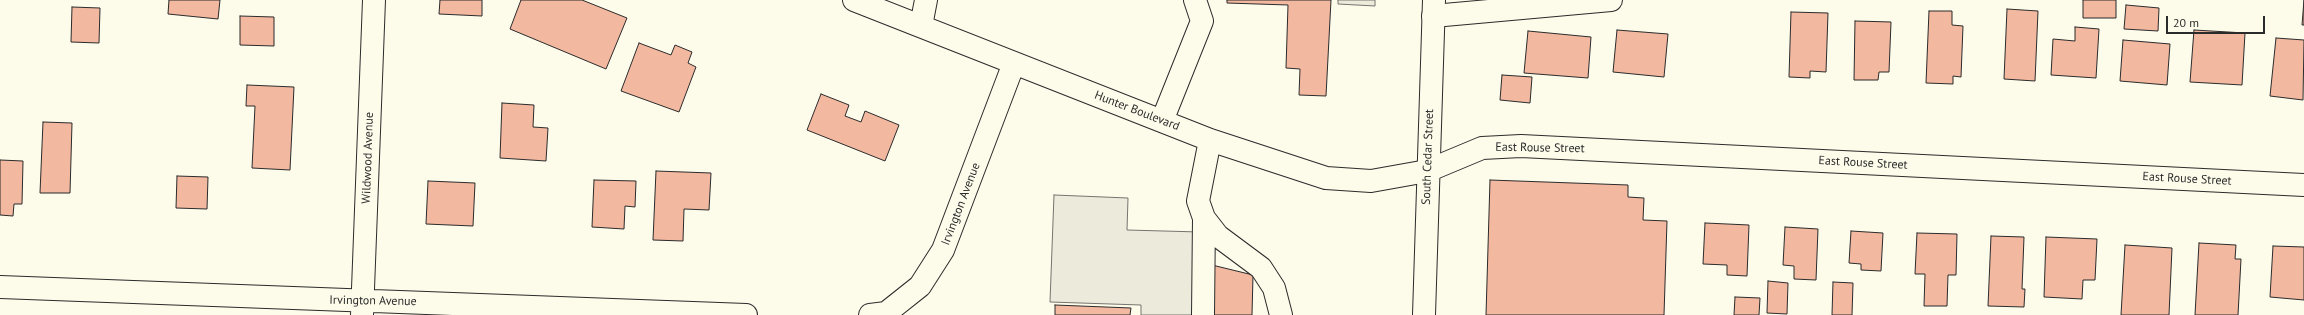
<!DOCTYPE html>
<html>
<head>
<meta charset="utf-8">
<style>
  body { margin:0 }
  #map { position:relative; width:2304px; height:315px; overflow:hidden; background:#fdfbea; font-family:"PT Sans",sans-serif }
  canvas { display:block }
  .scale { position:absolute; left:2166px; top:16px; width:99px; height:18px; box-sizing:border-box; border:2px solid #2b2b2b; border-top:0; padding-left:5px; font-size:12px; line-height:14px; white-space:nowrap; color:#2b2b2b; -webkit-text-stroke:3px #fdfbea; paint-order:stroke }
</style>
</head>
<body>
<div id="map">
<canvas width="2304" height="315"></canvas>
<div class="scale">20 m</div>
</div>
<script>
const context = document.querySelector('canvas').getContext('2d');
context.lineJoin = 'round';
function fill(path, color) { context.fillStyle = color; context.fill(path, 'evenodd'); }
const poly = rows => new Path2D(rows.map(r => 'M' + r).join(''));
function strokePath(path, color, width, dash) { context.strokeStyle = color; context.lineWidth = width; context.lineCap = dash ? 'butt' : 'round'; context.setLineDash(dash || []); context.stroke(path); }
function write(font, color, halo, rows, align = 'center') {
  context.font = font + ' "PT Sans",sans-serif'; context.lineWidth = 3; context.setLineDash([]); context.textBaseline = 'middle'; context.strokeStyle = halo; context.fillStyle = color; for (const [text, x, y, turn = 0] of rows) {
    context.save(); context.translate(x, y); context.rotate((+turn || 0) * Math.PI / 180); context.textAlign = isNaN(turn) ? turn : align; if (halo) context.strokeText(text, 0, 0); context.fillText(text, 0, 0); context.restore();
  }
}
const parking = poly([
  [1338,0,1375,0,1375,6,1338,4,1338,0],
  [1054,195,1128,198,1127,230,1200,232,1197,315,1141,315,1141,305,1050,302,1054,195]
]);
fill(parking, '#eceadb');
strokePath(parking, '#74746e', 1);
const building = poly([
  [169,0,220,0,218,19,168,14,169,0],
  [440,0,482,0,482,16,439,14,440,0],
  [521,0,582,0,627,18,606,69,510,29,521,0],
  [1227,0,1331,0,1326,96,1299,95,1300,69,1286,68,1288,5,1227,3,1227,0],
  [2083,0,2116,0,2116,18,2083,18,2083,0],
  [2304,0,2304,25,2302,25,2304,0],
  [2126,5,2159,8,2158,31,2124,29,2126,5],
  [72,7,100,8,99,43,71,42,72,7],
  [2007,9,2038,11,2035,81,2004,79,2007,9],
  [1929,11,1952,11,1952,25,1963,26,1961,77,1953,76,1953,84,1926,83,1929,11],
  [1791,12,1828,13,1826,72,1810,71,1810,78,1789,77,1791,12],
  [240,16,274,17,274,46,240,45,240,16],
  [1855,21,1891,22,1889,72,1879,72,1878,80,1854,80,1855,21],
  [2075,27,2099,29,2096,78,2051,75,2053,39,2075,41,2075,27],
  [1617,30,1668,34,1664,77,1613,72,1617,30],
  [2194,30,2245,33,2242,85,2190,82,2194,30],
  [1528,31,1591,37,1588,78,1524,73,1528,31],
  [2276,38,2304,40,2303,100,2270,96,2276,38],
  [2123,40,2170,44,2167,85,2120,81,2123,40],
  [639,43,671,55,675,45,692,52,688,63,696,67,679,112,621,91,639,43],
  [1502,75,1532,77,1530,103,1500,100,1502,75],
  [247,85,294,87,290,170,252,168,255,106,246,106,247,85],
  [821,94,849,105,845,116,861,122,865,111,899,125,885,161,807,130,821,94],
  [502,103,534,105,533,127,548,128,546,161,500,158,502,103],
  [43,122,72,123,70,193,40,193,43,122],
  [0,160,23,161,22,204,14,204,13,216,0,215,0,160],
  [656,171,711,173,709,210,684,209,683,241,653,240,656,171],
  [177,176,208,177,207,209,176,208,177,176],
  [594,180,636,181,635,207,625,206,624,229,592,227,594,180],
  [1490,180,1628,185,1628,197,1644,198,1643,220,1667,221,1664,315,1486,315,1490,180],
  [428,181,475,183,473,226,426,224,428,181],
  [1705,223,1749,225,1747,276,1727,275,1727,265,1703,264,1705,223],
  [1785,227,1818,229,1816,280,1794,279,1794,266,1783,265,1785,227],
  [1851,231,1883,233,1881,271,1861,270,1861,264,1849,263,1851,231],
  [1917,233,1957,234,1956,275,1948,275,1947,306,1924,306,1925,274,1915,274,1917,233],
  [1991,236,2024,237,2022,289,2025,289,2024,307,1988,306,1991,236],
  [2046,237,2097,239,2095,280,2083,280,2082,299,2044,297,2046,237],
  [2199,243,2236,245,2235,259,2241,259,2238,315,2195,315,2199,243],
  [2125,245,2172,248,2169,315,2121,315,2125,245],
  [2273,246,2304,247,2304,300,2270,297,2273,246],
  [1212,265,1253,275,1252,315,1210,315,1212,265],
  [1768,281,1788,283,1787,314,1767,313,1768,281],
  [1833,282,1853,283,1852,315,1832,315,1833,282],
  [1735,297,1760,298,1759,315,1734,315,1735,297],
  [1055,305,1131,308,1130,315,1055,315,1055,305]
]);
fill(building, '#f2b8a0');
strokePath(building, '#2b2b2b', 1);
const minor = poly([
  [854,0,1210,140,1326,178,1371,181,1427,171,1482,148,1521,146,2304,185],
  [1433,16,1611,0],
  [921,26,926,0],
  [1162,121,1202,21,1195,0],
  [1210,140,1198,201,1204,218,1218,236,1261,268,1274,288,1281,315],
  [0,287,746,315],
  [362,315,374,0],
  [870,315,886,313,920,286,943,250,1014,63],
  [1203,315,1204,218]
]);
const major = poly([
  [1424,315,1434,0]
]);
strokePath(minor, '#2b2b2b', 24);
strokePath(major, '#2b2b2b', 24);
strokePath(minor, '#fdfbea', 22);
strokePath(major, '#fdfbea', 22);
write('12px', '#2b2b2b', '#fdfbea', [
  ["Hunter Boulevard",1137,111,21],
  ["East Rouse Street",1540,148,1],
  ["South Cedar Street",1428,157,-88],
  ["Wildwood Avenue",368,158,-88],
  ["East Rouse Street",1863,163,3],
  ["East Rouse Street",2187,179,3],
  ["Irvington Avenue",961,204,-69],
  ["Irvington Avenue",373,301,1]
]);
</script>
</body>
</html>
